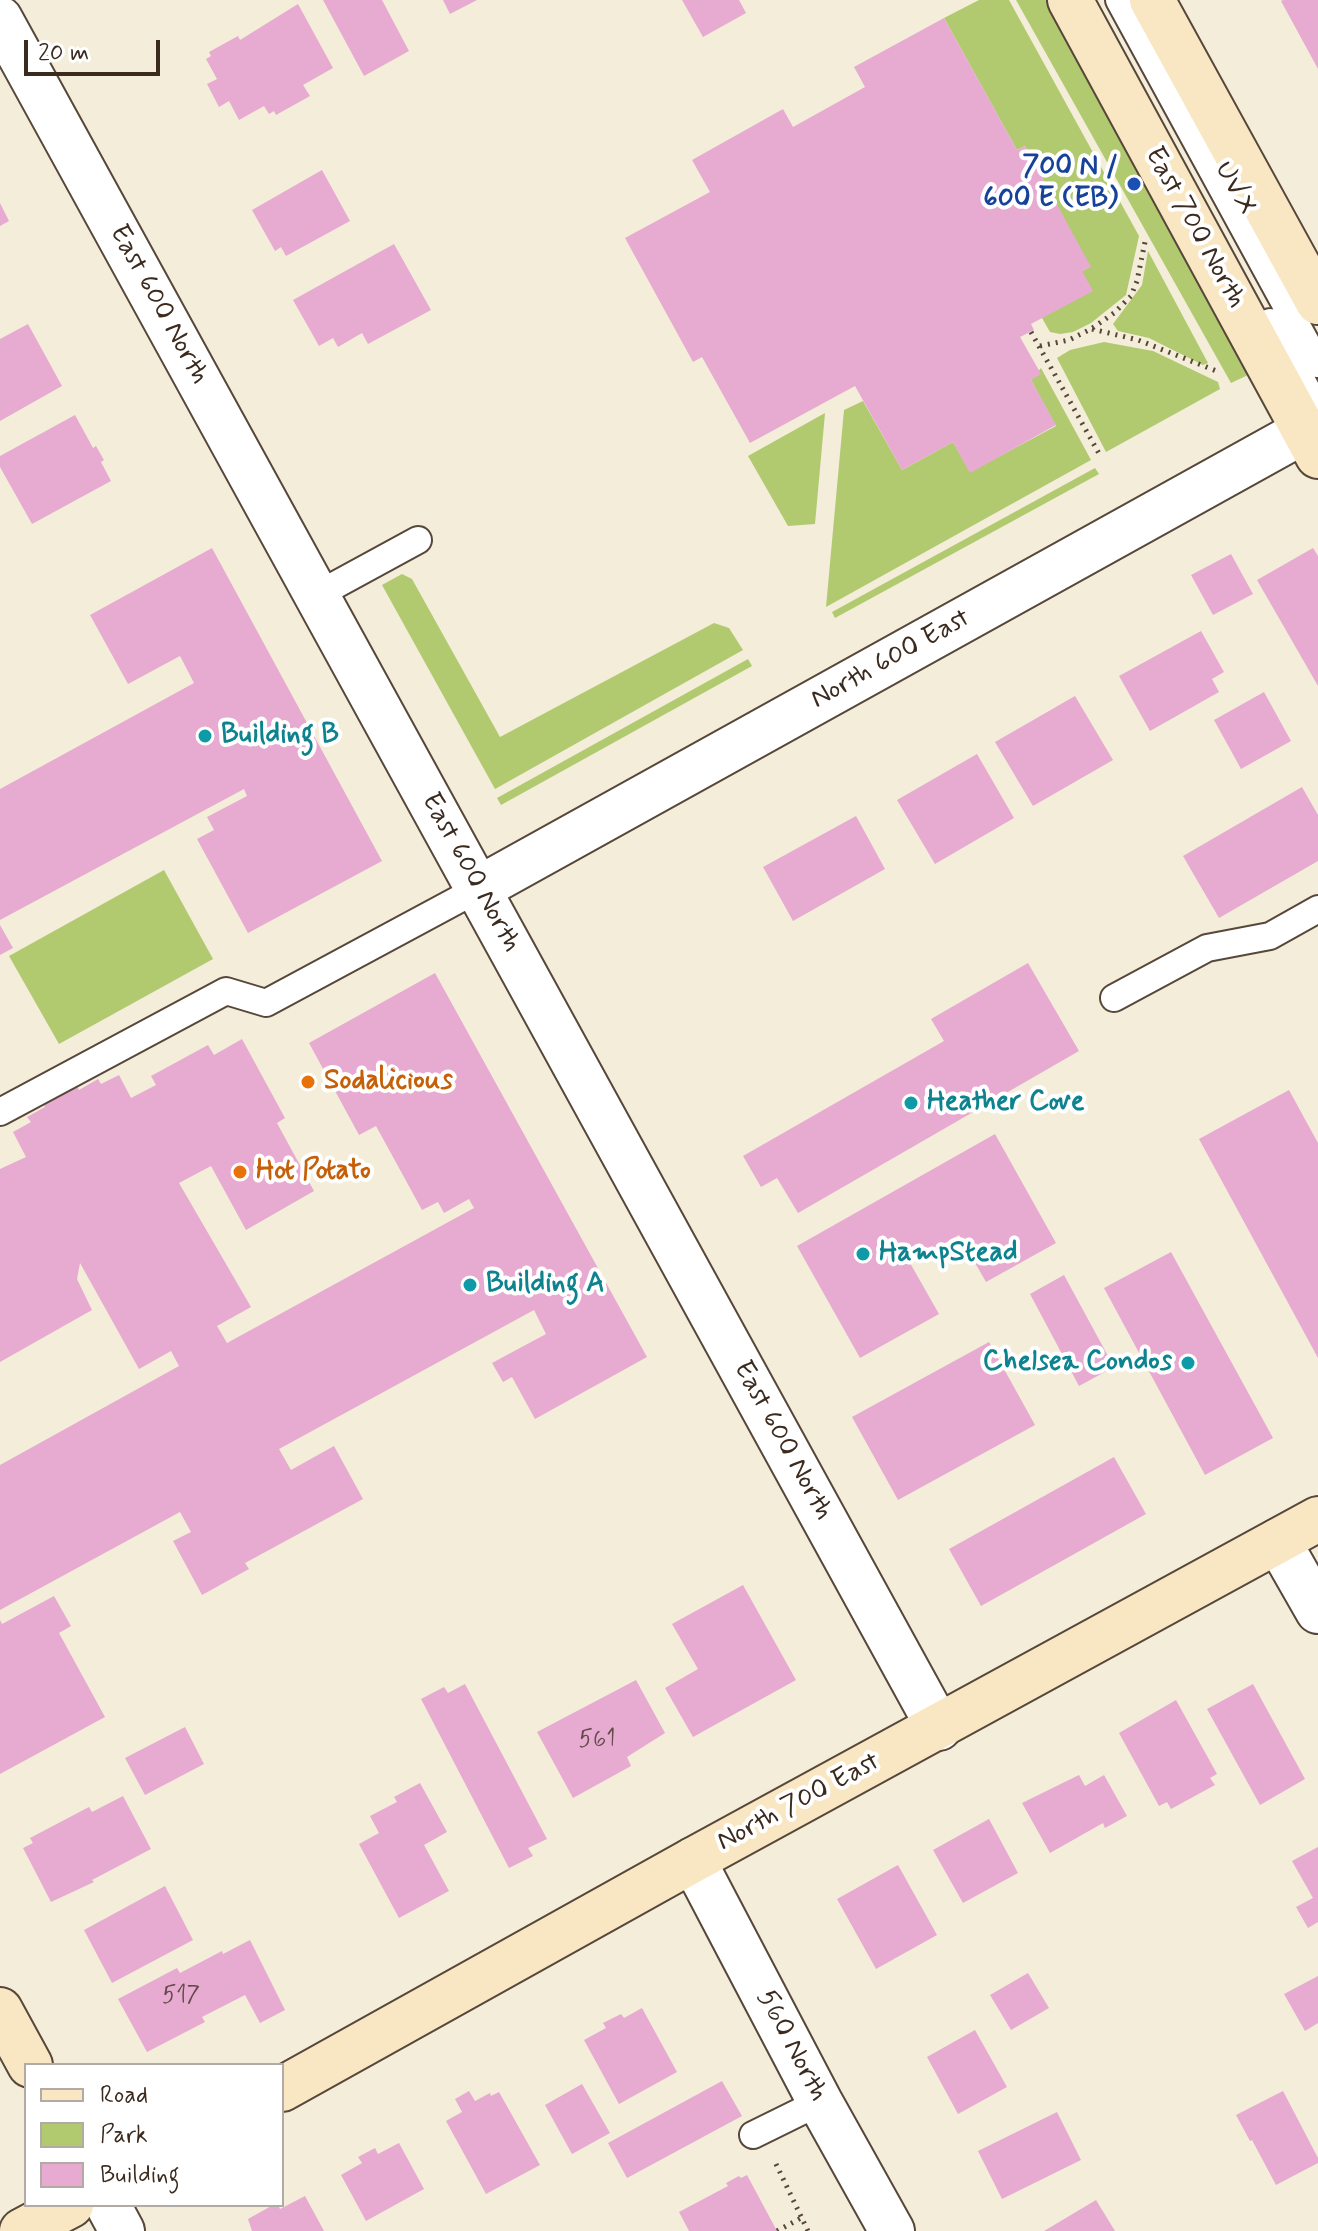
<!DOCTYPE html>
<html>
<head>
<meta charset="utf-8">
<style>
  body { margin:0 }
  #map { position:relative; width:1318px; height:2231px; overflow:hidden; background:#f3edd9; font-family:Mynerve,sans-serif }
  canvas { display:block }
  .legend { position:absolute; left:24px; top:2063px; width:260px; height:144px; box-sizing:border-box; background:#fff; border:2px solid #b1aaa5; margin:0; padding:10px 14px; list-style:none; font-size:24px; color:#3b2a1e }
  .legend li { display:flex; align-items:center; gap:16px; height:40px }
  .legend b { width:40px; border:2px solid #b1aaa5 }
  .scale { position:absolute; left:24px; top:40px; width:136px; height:36px; box-sizing:border-box; border:4px solid #3b2a1e; border-top:0; padding-left:10px; font-size:24px; line-height:28px; white-space:nowrap; color:#3b2a1e; -webkit-text-stroke:6px #fff; paint-order:stroke }
</style>
</head>
<body>
<div id="map">
<canvas width="1318" height="2231"></canvas>
<ul class="legend">
<li><b style="height:10px;background:#f9e7c3"></b>Road</li>
<li><b style="height:22px;background:#b1ca70"></b>Park</li>
<li><b style="height:22px;background:#e7abd2"></b>Building</li>
</ul>
<div class="scale">20 m</div>
</div>
<script>
const context = document.querySelector('canvas').getContext('2d');
context.lineJoin = 'round';
function fill(path, color) { context.fillStyle = color; context.fill(path, 'evenodd'); }
const poly = rows => new Path2D(rows.map(r => 'M' + r).join(''));
function strokePath(path, color, width, dash) { context.strokeStyle = color; context.lineWidth = width; context.lineCap = dash ? 'butt' : 'round'; context.setLineDash(dash || []); context.stroke(path); }
function write(font, color, halo, rows, align = 'center') {
  context.font = font + ' Mynerve,sans-serif'; context.lineWidth = 8; context.setLineDash([]); context.textBaseline = 'middle'; context.strokeStyle = halo; context.fillStyle = color; for (const [text, x, y, turn = 0] of rows) {
    context.save(); context.translate(x, y); context.rotate((+turn || 0) * Math.PI / 180); context.textAlign = isNaN(turn) ? turn : align; if (halo) context.strokeText(text, 0, 0); context.fillText(text, 0, 0); context.restore();
  }
}
fill(poly([
  [979,0,1009,0,1139,236,1126,295,1091,323,1073,332,1060,334,1050,332,1042,318,1082,271,1090,267,1025,146,1017,150,944,18],
  [1016,0,1047,0,1246,367,1248,375,1231,383],
  [1148,251,1208,363,1203,365,1149,338,1118,331,1113,324,1142,285],
  [1104,342,1153,351,1218,382,1220,389,1106,452,1057,358,1070,350],
  [1041,368,1091,460,826,607,844,410,863,401,902,470,953,442,970,472,1056,426,1031,380],
  [825,413,815,524,788,526,748,456],
  [1095,468,1099,474,835,618,832,612],
  [402,574,412,579,500,737,714,623,729,628,743,650,495,789,382,585],
  [748,659,752,666,501,805,497,798],
  [164,870,213,959,59,1044,9,956]
]), '#b1ca70');
fill(poly([
  [323,0,382,0,409,51,364,76],
  [443,0,477,0,450,14],
  [682,0,739,0,746,13,703,37],
  [1283,0,1318,0,1318,69,1281,1],
  [298,4,333,68,303,85,310,96,276,115,274,111,269,114,264,106,239,120,229,101,219,107,207,84,217,79,206,59,211,56,209,52,238,36,240,40],
  [944,18,1017,150,1025,146,1091,267,1082,271,1093,291,1031,324,1034,330,1020,337,1041,374,1031,380,1056,425,970,473,953,442,902,470,855,386,750,443,702,357,693,362,625,238,710,192,692,160,783,109,793,127,865,87,854,67],
  [322,170,350,221,286,256,281,247,275,251,252,210],
  [0,203,9,221,0,226],
  [394,244,431,310,368,344,362,333,338,347,333,338,319,346,293,300],
  [28,324,62,386,0,421,0,339],
  [75,415,93,448,96,446,104,460,101,462,111,481,32,524,0,467,0,456],
  [212,548,382,861,248,933,197,839,214,830,207,817,247,796,244,789,0,920,0,789,194,683,180,656,128,684,90,615],
  [1313,548,1318,556,1318,686,1257,580],
  [1231,554,1253,594,1213,615,1191,575],
  [1201,631,1224,672,1212,679,1219,692,1150,731,1119,676],
  [1264,692,1291,741,1241,769,1214,720],
  [1075,696,1113,760,1033,806,995,742],
  [977,754,1014,818,935,864,897,800],
  [1302,787,1318,815,1318,861,1219,918,1183,856],
  [856,816,885,869,793,921,763,867],
  [0,925,13,948,0,955],
  [1028,963,1079,1051,798,1213,777,1178,761,1187,743,1156,944,1041,931,1019],
  [435,973,647,1357,535,1419,512,1377,503,1382,492,1363,546,1334,534,1310,279,1449,291,1470,334,1446,363,1499,245,1563,249,1569,202,1595,173,1541,191,1532,180,1512,0,1610,0,1465,179,1366,171,1351,139,1369,80,1263,77,1279,92,1310,0,1362,0,1169,26,1157,13,1132,31,1122,27,1117,45,1107,42,1102,76,1084,79,1090,98,1079,101,1084,119,1075,131,1098,156,1085,151,1076,208,1045,214,1055,242,1039,285,1118,277,1123,314,1191,246,1230,211,1166,179,1183,251,1307,217,1326,227,1343,474,1208,469,1199,444,1213,438,1202,422,1210,376,1126,359,1135,309,1043],
  [1289,1090,1318,1143,1318,1358,1199,1139],
  [995,1134,1056,1243,986,1282,959,1235,910,1263,939,1314,860,1358,797,1246],
  [1171,1252,1273,1438,1205,1475,1104,1288],
  [1064,1275,1114,1367,1079,1386,1030,1294],
  [989,1342,1035,1425,898,1500,852,1417],
  [1114,1457,1146,1514,981,1606,949,1549],
  [743,1585,796,1680,693,1737,665,1688,698,1669,672,1624],
  [54,1596,71,1626,59,1633,105,1717,0,1774,0,1620,2,1624],
  [636,1680,665,1733,627,1757,631,1766,573,1798,537,1732],
  [465,1684,547,1839,528,1848,533,1856,509,1868,421,1699,444,1687,448,1693],
  [1253,1684,1305,1779,1260,1805,1207,1709],
  [1176,1700,1217,1774,1210,1778,1215,1785,1171,1809,1167,1802,1159,1806,1119,1733],
  [185,1727,204,1764,145,1795,125,1758],
  [1079,1775,1085,1786,1104,1775,1127,1816,1105,1828,1103,1823,1050,1853,1022,1803],
  [420,1783,447,1832,424,1845,449,1891,399,1918,359,1844,379,1833,370,1816,397,1802,394,1797],
  [123,1796,151,1849,92,1880,94,1882,51,1902,23,1848,33,1843,30,1838,89,1807,92,1812],
  [989,1819,1018,1873,963,1903,933,1850],
  [1318,1847,1318,1922,1308,1928,1296,1907,1313,1898,1292,1861],
  [898,1865,937,1935,876,1969,837,1899],
  [165,1886,193,1940,112,1983,84,1930],
  [250,1940,285,2010,260,2023,245,1995,202,2017,205,2022,147,2052,118,1999,177,1968,180,1973,222,1951,223,1954],
  [1028,1973,1049,2008,1011,2030,990,1995],
  [1318,1976,1318,2023,1305,2031,1284,1994],
  [642,2008,677,2072,619,2104,584,2040,606,2028,603,2023,621,2014,624,2018],
  [975,2030,1007,2087,958,2114,927,2057],
  [722,2081,742,2116,627,2178,608,2143],
  [582,2084,610,2133,572,2154,545,2105],
  [469,2091,475,2101,490,2093,491,2096,499,2092,540,2165,486,2194,446,2121,462,2112,455,2099],
  [1283,2091,1318,2158,1318,2163,1276,2185,1252,2140,1250,2141,1236,2115],
  [1057,2112,1081,2160,1002,2199,978,2151],
  [399,2143,424,2189,366,2221,341,2175,362,2163,358,2157,375,2148,378,2154],
  [747,2175,777,2231,689,2231,679,2212,728,2186,726,2183,739,2176,741,2178],
  [305,2196,324,2231,252,2231,248,2219,273,2205,278,2205,280,2209],
  [1096,2200,1115,2231,1044,2231]
]), '#e7abd2');
const lane = poly([
  [1119,0,1318,364],
  [1270,322,1318,410],
  [317,595,418,540],
  [1114,998,1207,948,1270,936,1318,909],
  [0,1112,226,991,266,1003,478,889],
  [753,2135,820,2102]
]);
const street = poly([
  [0,19,939,1728],
  [478,889,1304,431],
  [1278,1541,1318,1611],
  [693,1860,820,2102,892,2231],
  [108,2205,122,2231]
]);
const secondary = poly([
  [1070,0,1318,456],
  [1152,0,1318,302],
  [0,2010,30,2065],
  [282,2089,693,1860,1318,1519],
  [22,2231,71,2205]
]);
strokePath(lane, '#57473a', 30);
strokePath(street, '#57473a', 48);
strokePath(secondary, '#57473a', 48);
strokePath(poly([
  [1092,329,1138,340,1219,372],
  [1031,332,1101,457],
  [1040,346,1069,340,1091,329,1114,313,1131,296,1137,281,1146,237],
  [776,2164,808,2231],
  [777,2231,803,2217]
]), '#57473a', 5, [2, 6]);
strokePath(lane, '#fff', 26);
strokePath(street, '#fff', 44);
strokePath(secondary, '#f9e7c3', 44);
for (const [x, y, r, color] of [
  [1134,184,8,"#1a4fb4"],
  [205,736,8,"#0f9aa8"],
  [308,1082,8,"#e8710a"],
  [911,1103,8,"#0f9aa8"],
  [240,1172,8,"#e8710a"],
  [863,1254,8,"#0f9aa8"],
  [470,1285,8,"#0f9aa8"],
  [1188,1363,8,"#0f9aa8"]
]) { const dot = new Path2D(); dot.arc(x, y, r, 0, 2 * Math.PI); context.fillStyle = color; context.fill(dot); strokePath(dot, '#fff', 3); }
write('24px', '#664a4b', null, [
  ["561",597,1741],
  ["517",181,1997]
]);
write('bold 28px', '#164399', '#fff', [
  ["700 N /",1118,168],
  ["600 E (EB)",1118,200]
], 'right');
write('28px', '#3b2a1e', '#fff', [
  ["UVX",1234,189,61],
  ["East 700 North",1194,228,61],
  ["East 600 North",158,305,61],
  ["North 600 East",891,660,-29],
  ["East 600 North",470,873,61],
  ["East 600 North",782,1441,61],
  ["North 700 East",799,1803,-28],
  ["560 North",791,2046,62]
]);
write('bold 28px', '#0d838f', '#fff', [
  ["Building B",221,736],
  ["Heather Cove",927,1103],
  ["HampStead",879,1254],
  ["Building A",486,1285],
  ["Chelsea Condos",1172,1363,"right"]
], 'left');
write('bold 28px', '#c56008', '#fff', [
  ["Sodalicious",324,1082],
  ["Hot Potato",256,1172]
], 'left');
</script>
</body>
</html>
